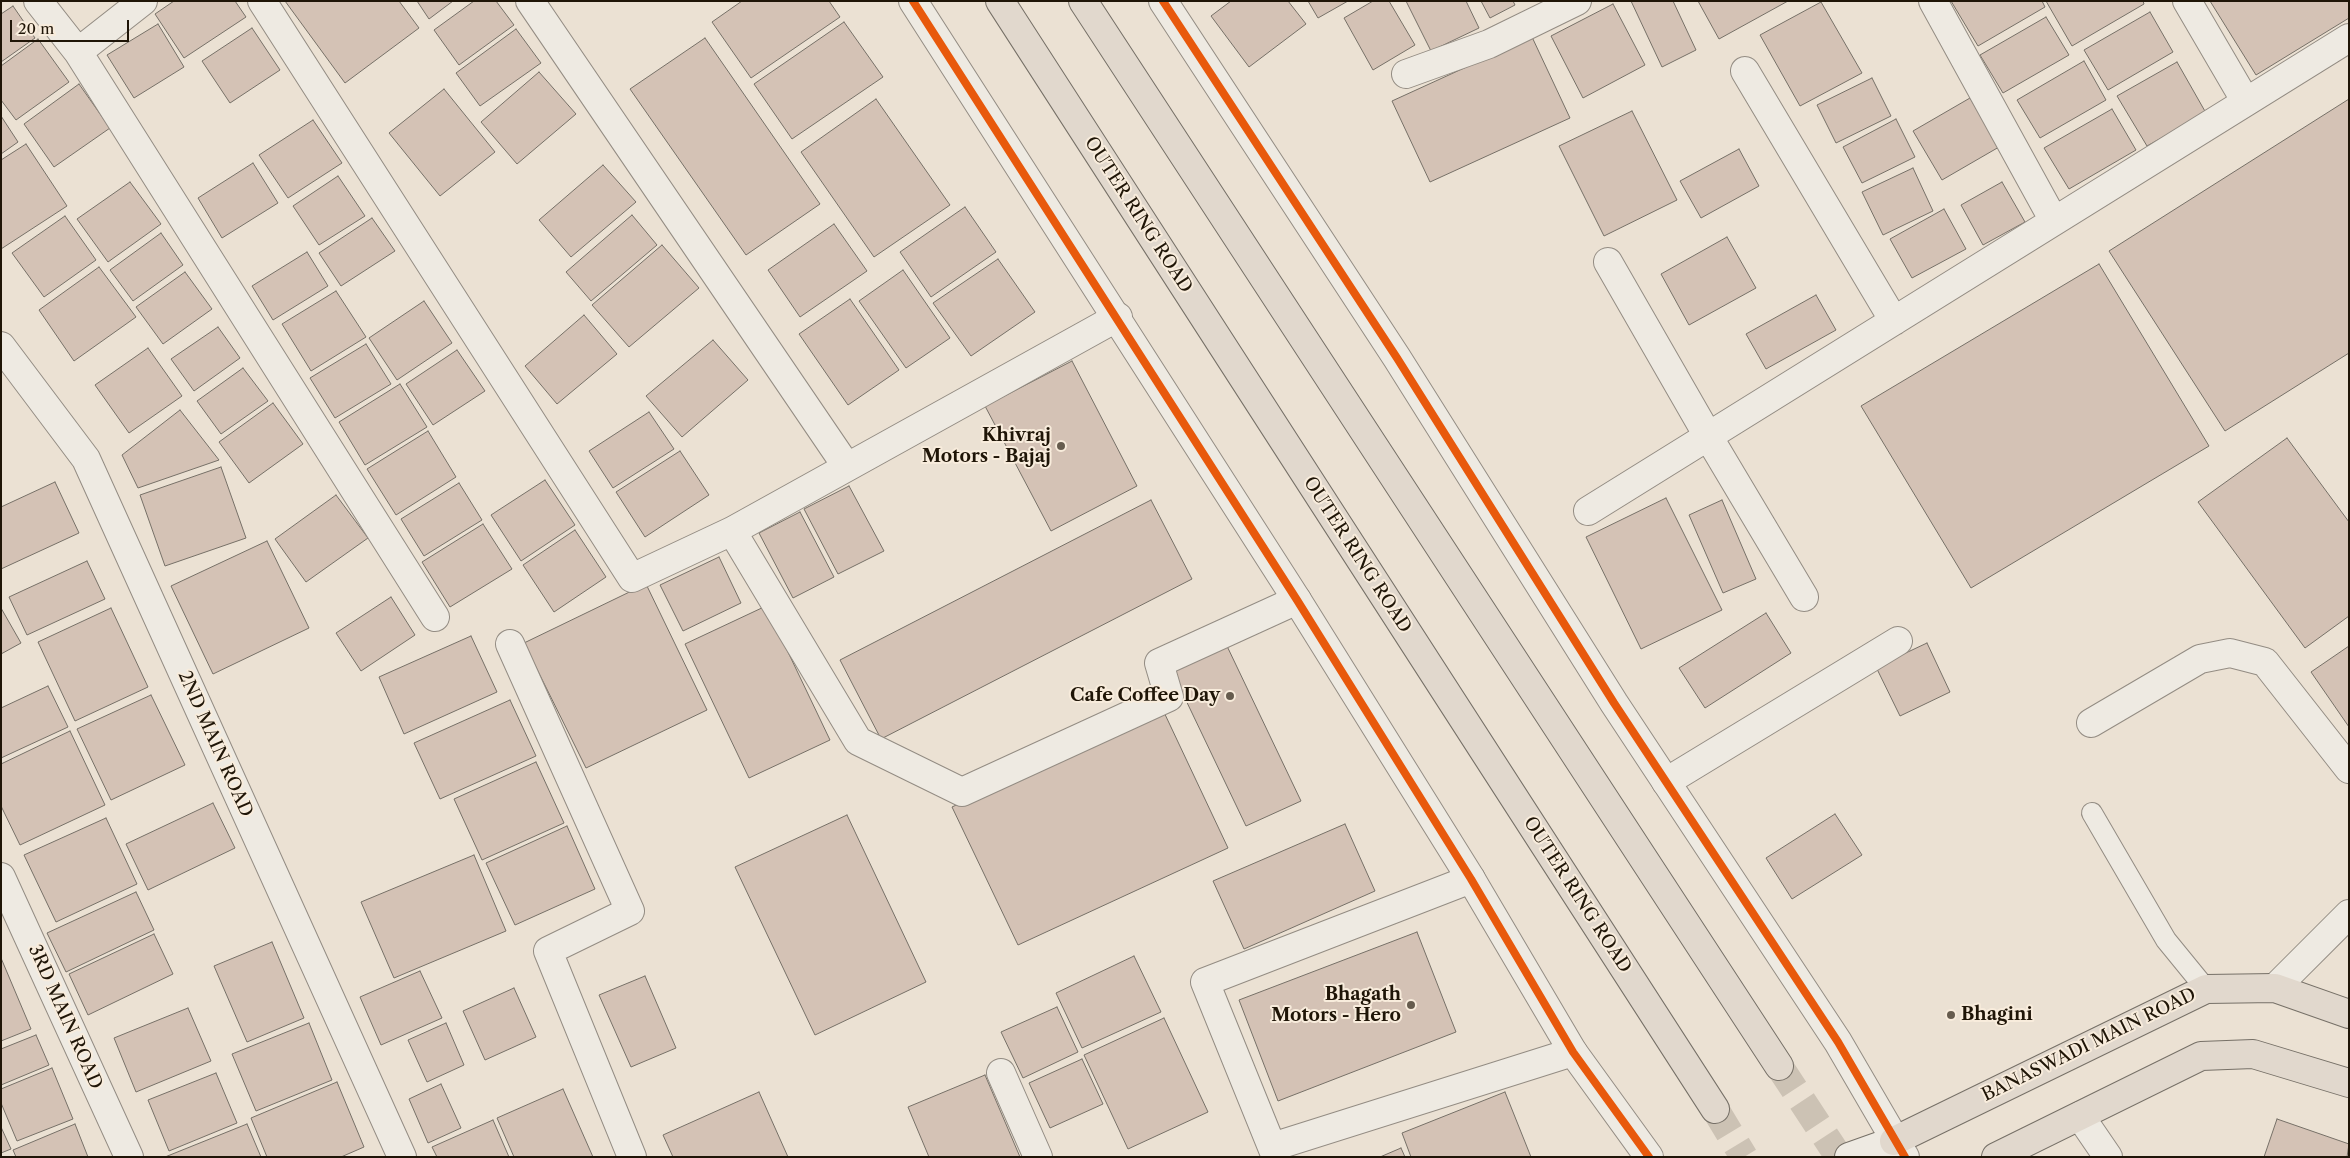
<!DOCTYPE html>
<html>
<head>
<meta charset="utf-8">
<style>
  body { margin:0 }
  #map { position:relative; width:2350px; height:1158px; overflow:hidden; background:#ebe1d3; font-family:"Libre Caslon Text",serif }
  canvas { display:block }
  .frame { position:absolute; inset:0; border:2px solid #1f1507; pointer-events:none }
  .scale { position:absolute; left:10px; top:20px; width:119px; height:22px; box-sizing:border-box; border:2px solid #1f1507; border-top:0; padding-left:6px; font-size:15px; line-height:18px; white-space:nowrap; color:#1f1507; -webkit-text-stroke:4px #f8ecdc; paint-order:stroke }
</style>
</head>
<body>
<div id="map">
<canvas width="2350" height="1158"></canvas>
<div class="frame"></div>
<div class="scale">20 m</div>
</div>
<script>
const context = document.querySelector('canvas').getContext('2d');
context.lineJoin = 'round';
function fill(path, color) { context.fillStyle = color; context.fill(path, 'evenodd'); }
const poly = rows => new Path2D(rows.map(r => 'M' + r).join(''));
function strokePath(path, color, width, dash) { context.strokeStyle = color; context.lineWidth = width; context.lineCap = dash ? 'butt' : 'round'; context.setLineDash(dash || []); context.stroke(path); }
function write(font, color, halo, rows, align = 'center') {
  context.font = font + ' "Libre Caslon Text",serif'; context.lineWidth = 4; context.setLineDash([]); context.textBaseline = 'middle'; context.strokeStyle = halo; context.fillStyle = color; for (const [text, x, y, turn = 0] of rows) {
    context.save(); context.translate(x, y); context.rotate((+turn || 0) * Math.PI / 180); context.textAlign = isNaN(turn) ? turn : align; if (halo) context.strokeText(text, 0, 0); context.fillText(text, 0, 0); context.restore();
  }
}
const building = poly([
  [174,1,235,1,246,17,184,58,155,14,174,1],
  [285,1,399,1,419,28,345,83,285,1],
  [417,1,453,1,429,19,417,1],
  [474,1,496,1,514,25,459,65,434,30,474,1],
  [742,1,829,1,840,17,751,78,712,22,742,1],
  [1231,1,1288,1,1306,24,1249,67,1211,16,1231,1],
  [1308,1,1348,1,1318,18,1308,1],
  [1373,1,1389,1,1415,45,1373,70,1344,18,1373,1],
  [1406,1,1466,1,1479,28,1431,51,1406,1],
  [1481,1,1513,1,1515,5,1490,18,1481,1],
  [1631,1,1673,1,1696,50,1662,67,1631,1],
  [1698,1,1788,1,1719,39,1698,1],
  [1951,1,2042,1,2045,7,1978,46,1951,1],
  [2046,1,2143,1,2144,4,2072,46,2046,1],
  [2210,1,2349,1,2349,18,2256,75,2210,1],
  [1821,2,1862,73,1800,106,1760,35,1821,2],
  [1613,4,1645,65,1583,98,1551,36,1613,4],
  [13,6,35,38,1,62,1,14,13,6],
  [2150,12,2173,52,2108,90,2084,50,2150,12],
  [2046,17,2069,55,2003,93,1980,55,2046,17],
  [844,22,883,77,792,139,754,84,844,22],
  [158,24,184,67,134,98,107,55,158,24],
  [252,28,280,70,230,103,202,61,252,28],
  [516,29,541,63,480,106,456,73,516,29],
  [1532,37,1570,118,1430,182,1392,101,1532,37],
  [705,38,820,204,746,255,630,89,705,38],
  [38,39,69,82,16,120,1,100,1,66,38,39],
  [2084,61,2106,100,2040,138,2017,100,2084,61],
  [2177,62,2206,113,2147,146,2117,96,2177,62],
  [539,72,576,114,517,164,481,122,539,72],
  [1872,78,1891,116,1836,143,1817,105,1872,78],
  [79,84,110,128,54,167,24,124,79,84],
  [444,89,495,152,440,196,389,133,444,89],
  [1970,98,1999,147,1942,180,1913,131,1970,98],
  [876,99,950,205,874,257,801,152,876,99],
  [2349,99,2349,353,2225,431,2109,251,2349,99],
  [2112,109,2136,150,2069,189,2044,148,2112,109],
  [1632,111,1677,200,1604,236,1559,146,1632,111],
  [1,116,18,142,1,154,1,116],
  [1896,119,1915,157,1862,183,1843,147,1896,119],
  [313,120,342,163,288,198,259,155,313,120],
  [26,144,67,206,1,249,1,160,26,144],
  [1739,149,1759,186,1701,218,1680,181,1739,149],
  [253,163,278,203,222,238,198,198,253,163],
  [603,165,636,202,571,257,539,220,603,165],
  [1913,168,1933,211,1883,235,1862,192,1913,168],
  [338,176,365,216,319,245,293,206,338,176],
  [130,182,161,224,108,262,77,219,130,182],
  [2002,182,2025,222,1983,245,1961,205,2002,182],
  [965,207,996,252,931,297,900,252,965,207],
  [1944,209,1966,249,1912,278,1890,239,1944,209],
  [632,215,657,245,591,301,566,272,632,215],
  [65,216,96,260,44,297,12,253,65,216],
  [372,218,395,251,341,286,319,253,372,218],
  [834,224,867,271,800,317,768,270,834,224],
  [161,233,183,265,133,301,110,270,161,233],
  [1727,237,1756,288,1689,325,1661,274,1727,237],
  [662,245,699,288,629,347,592,305,662,245],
  [307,252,328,286,273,320,252,286,307,252],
  [998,259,1035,312,971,356,933,303,998,259],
  [2099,264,2209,446,1971,588,1861,406,2099,264],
  [99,267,136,317,74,361,39,310,99,267],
  [903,270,950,338,906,368,859,301,903,270],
  [185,272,212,309,163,344,136,307,185,272],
  [336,291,366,337,311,371,282,324,336,291],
  [1816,295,1836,330,1766,369,1746,334,1816,295],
  [850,299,899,370,848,405,799,334,850,299],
  [424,301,452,343,397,380,369,338,424,301],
  [584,315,617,354,557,404,525,366,584,315],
  [218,327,240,358,194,391,171,359,218,327],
  [713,340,748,380,682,437,646,396,713,340],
  [366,344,391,384,335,418,310,378,366,344],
  [148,348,182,396,129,433,95,385,148,348],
  [457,350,485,391,433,425,406,384,457,350],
  [1072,361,1137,486,1051,531,985,406,1072,361],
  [243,368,268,401,221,434,197,401,243,368],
  [400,384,427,427,365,465,339,422,400,384],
  [273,403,303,444,249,483,219,442,273,403],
  [180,410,219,460,138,488,122,455,180,410],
  [649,412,674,449,613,488,589,451,649,412],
  [428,431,456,477,396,515,367,469,428,431],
  [2287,438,2349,522,2349,616,2305,648,2198,502,2287,438],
  [680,451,709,495,645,537,616,492,680,451],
  [221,467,246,538,165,566,140,495,221,467],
  [545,480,575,525,521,561,491,515,545,480],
  [55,482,79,533,1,569,1,507,55,482],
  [459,483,482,520,424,556,401,519,459,483],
  [849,486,884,551,838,574,804,509,849,486],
  [336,495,368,538,306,582,275,539,336,495],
  [1666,498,1722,610,1641,649,1586,537,1666,498],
  [1151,500,1192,579,881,739,840,660,1151,500],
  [1722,500,1756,579,1723,593,1689,515,1722,500],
  [800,512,834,577,793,598,759,533,800,512],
  [483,524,512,569,450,607,422,562,483,524],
  [575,530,606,577,554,612,523,565,575,530],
  [267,541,309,628,213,674,171,586,267,541],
  [719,557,741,603,683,631,660,585,719,557],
  [87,561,105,599,27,635,9,597,87,561],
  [646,584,707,710,586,768,524,643,646,584],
  [391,597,415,635,361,671,336,633,391,597],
  [766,606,830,740,749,778,685,644,766,606],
  [1,608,21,643,1,654,1,608],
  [111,608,148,687,75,721,38,642,111,608],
  [1766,613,1791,653,1705,708,1679,668,1766,613],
  [471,636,497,692,404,734,379,677,471,636],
  [1927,643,1950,692,1900,716,1876,667,1927,643],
  [1226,644,1301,801,1246,826,1171,669,1226,644],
  [2349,646,2349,727,2311,672,2349,646],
  [48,686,68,727,1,758,1,708,48,686],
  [151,695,185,765,111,800,77,729,151,695],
  [510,700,536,756,440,799,414,743,510,700],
  [1162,708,1228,848,1018,945,952,807,1162,708],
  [70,731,105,805,20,845,1,806,1,764,70,731],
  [536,762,564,823,482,860,454,799,536,762],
  [213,803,235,848,148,890,126,844,213,803],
  [1835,814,1862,855,1792,899,1766,858,1835,814],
  [847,815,926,982,815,1035,735,867,847,815],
  [106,818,137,884,56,922,24,855,106,818],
  [1345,824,1375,891,1244,949,1213,881,1345,824],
  [567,826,595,889,515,925,486,863,567,826],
  [474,855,506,931,394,978,361,902,474,855],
  [136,892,154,930,66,972,47,933,136,892],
  [1417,932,1456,1032,1278,1101,1239,1000,1417,932],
  [154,934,173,974,88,1015,69,974,154,934],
  [272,942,304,1018,247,1042,214,966,272,942],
  [1134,956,1161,1012,1082,1048,1056,993,1134,956],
  [1,958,31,1029,1,1041,1,958],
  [420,971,442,1018,381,1045,360,997,420,971],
  [645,976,676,1048,631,1067,599,995,645,976],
  [514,988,536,1037,485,1060,463,1011,514,988],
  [1057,1007,1078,1052,1023,1078,1001,1032,1057,1007],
  [188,1008,211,1061,136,1092,114,1038,188,1008],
  [1164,1018,1208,1112,1128,1149,1084,1055,1164,1018],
  [309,1023,332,1080,256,1111,232,1054,309,1023],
  [446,1023,464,1065,427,1082,408,1040,446,1023],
  [36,1035,49,1065,1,1085,1,1049,36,1035],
  [1082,1059,1103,1104,1050,1128,1029,1083,1082,1059],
  [52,1068,73,1119,17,1141,1,1103,1,1089,52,1068],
  [216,1073,237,1123,169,1151,148,1100,216,1073],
  [985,1075,1020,1157,929,1157,908,1107,985,1075],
  [337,1082,364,1147,341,1157,267,1157,251,1118,337,1082],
  [441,1084,461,1128,428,1143,409,1099,441,1084],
  [563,1089,593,1157,514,1157,497,1118,563,1089],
  [759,1092,788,1157,673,1157,663,1135,759,1092],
  [1505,1092,1531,1157,1411,1157,1402,1133,1505,1092],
  [2277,1119,2349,1144,2347,1157,2264,1157,2277,1119],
  [493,1120,509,1157,437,1157,432,1147,493,1120],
  [75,1124,88,1157,16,1157,13,1150,75,1124],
  [247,1124,261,1157,165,1157,247,1124],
  [1,1127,11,1149,1,1153,1,1127],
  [1401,1148,1405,1157,1380,1157,1401,1148]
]);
fill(building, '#d4c2b5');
strokePath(building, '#767067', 1);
strokePath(poly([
  [1779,1066,1839,1157],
  [1715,1109,1744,1157]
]), '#ccc2b4', 28, [28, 14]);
const service = poly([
  [2092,813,2166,940,2206,989]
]);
const minor = poly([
  [38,1,78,52,435,617],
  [262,1,632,578,732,531,1118,317],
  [530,1,847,467],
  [1933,1,2054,221],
  [2187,1,2246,102],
  [78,52,143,1],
  [1745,71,1894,321],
  [1406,74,1489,44,1577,1],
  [1608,262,1708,436,1804,597],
  [1,346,86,459,402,1157],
  [1588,511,2349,38],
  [732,531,858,741,962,792,1169,697,1159,663,1297,600],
  [510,644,630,911,548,951,632,1157],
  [2091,723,2200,659,2230,653,2265,662,2349,769],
  [1666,782,1898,641],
  [1,877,129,1157],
  [1001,1073,1038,1157],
  [1272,1147,1573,1052],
  [1276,1157,1205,982,1471,879]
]);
const tertiary = poly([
  [913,1,1297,600,1471,879,1573,1052,1649,1157],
  [1163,1,1397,358,1614,703,1838,1042,1905,1157],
  [2275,988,2349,914],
  [2080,1116,2108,1157]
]);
const secondary = poly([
  [1849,1157,1894,1141]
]);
const primary = poly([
  [1894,1141,2206,989,2275,988,2349,1014],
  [1996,1157,2201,1056,2253,1054,2349,1083]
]);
const trunk = poly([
  [1000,1,1715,1109],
  [1083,1,1779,1066]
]);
strokePath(service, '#938c83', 22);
strokePath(minor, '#938c83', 30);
strokePath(tertiary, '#938c83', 30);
strokePath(secondary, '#767067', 30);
strokePath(primary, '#767067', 30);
strokePath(trunk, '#767067', 30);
strokePath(service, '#eeeae2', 20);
strokePath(minor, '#eeeae2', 28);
strokePath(tertiary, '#eeeae2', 28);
strokePath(secondary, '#eeeae2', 28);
strokePath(primary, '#e1d8cd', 28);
strokePath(trunk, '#e1d8cd', 28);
strokePath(poly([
  [913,1,1297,600,1471,879,1573,1052,1649,1157],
  [1163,1,1397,358,1614,703,1838,1042,1905,1157]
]), '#e8590c', 8);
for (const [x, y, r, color] of [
  [1061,446,5,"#665c4e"],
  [1230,696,5,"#665c4e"],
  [1411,1005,5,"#665c4e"],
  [1951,1015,5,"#665c4e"]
]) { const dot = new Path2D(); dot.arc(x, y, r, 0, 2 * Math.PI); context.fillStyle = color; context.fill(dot); strokePath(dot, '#f8ecdc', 2); }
write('18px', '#1f1507', '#f8ecdc', [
  ["OUTER RING ROAD",1138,215,57],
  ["OUTER RING ROAD",1357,555,57],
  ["2ND MAIN ROAD",215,744,66],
  ["OUTER RING ROAD",1577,895,57],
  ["3RD MAIN ROAD",65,1017,66],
  ["BANASWADI MAIN ROAD",2089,1045,-26]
]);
write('bold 18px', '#1f1507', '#f8ecdc', [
  ["Khivraj",1051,436],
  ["Motors - Bajaj",1051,457],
  ["Cafe Coffee Day",1220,696],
  ["Bhagath",1401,995],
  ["Motors - Hero",1401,1016],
  ["Bhagini",1961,1015,"left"]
], 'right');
</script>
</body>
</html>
